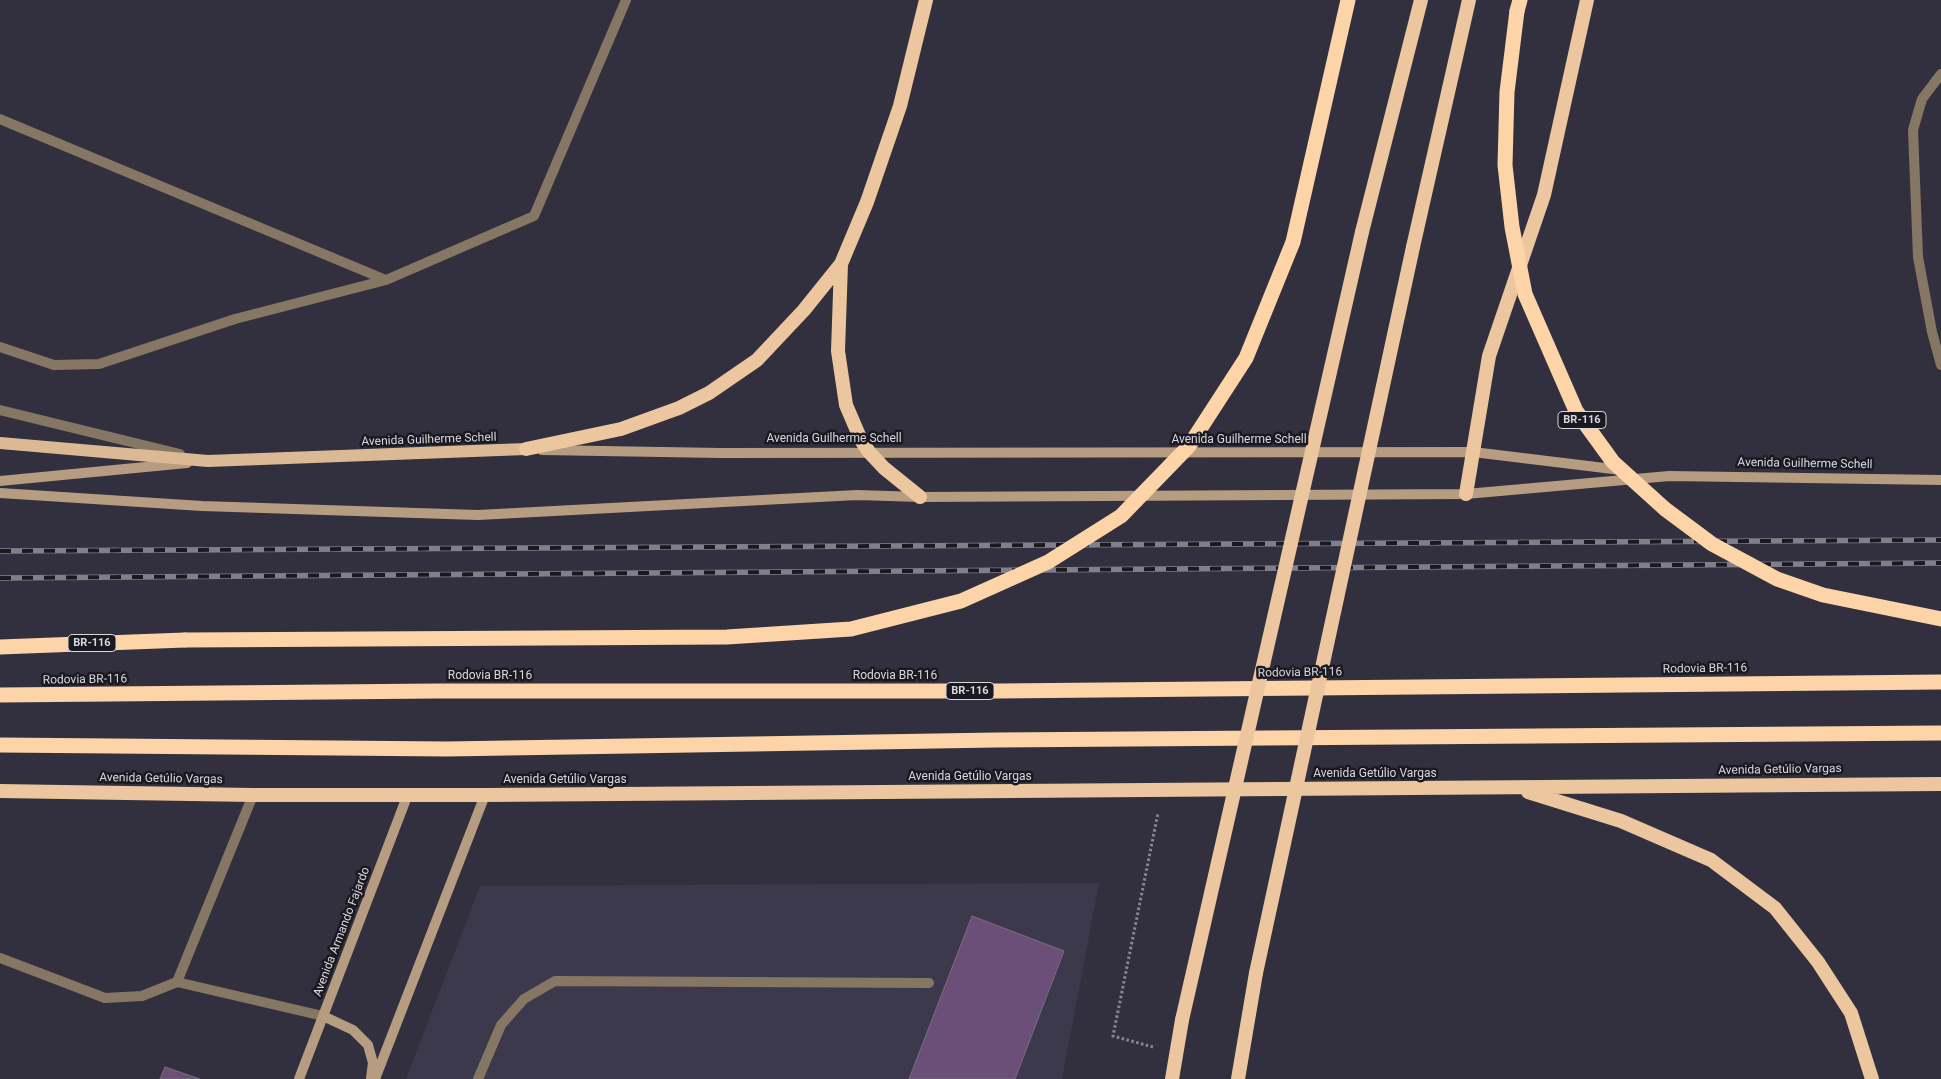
<!DOCTYPE html>
<html>
<head>
<meta charset="utf-8">
<style>
  body { margin:0 }
  canvas { display:block; background:#32303e }
</style>
</head>
<body>
<canvas width="1941" height="1079"></canvas>
<script>
const context = document.querySelector('canvas').getContext('2d');
context.lineJoin = 'round';
function fill(path, color) { context.fillStyle = color; context.fill(path, 'evenodd'); }
const poly = rows => new Path2D(rows.map(r => 'M' + r).join(''));
function strokePath(path, color, width, dash) { context.strokeStyle = color; context.lineWidth = width; context.lineCap = dash ? 'butt' : 'round'; context.setLineDash(dash || []); context.stroke(path); }
function write(font, color, halo, rows, align = 'center') {
  context.font = font + ' Roboto,sans-serif'; context.lineWidth = 5; context.setLineDash([]); context.textBaseline = 'middle'; context.strokeStyle = halo; context.fillStyle = color; for (const [text, x, y, turn = 0] of rows) {
    context.save(); context.translate(x, y); context.rotate((+turn || 0) * Math.PI / 180); context.textAlign = isNaN(turn) ? turn : align; if (halo) context.strokeText(text, 0, 0); context.fillText(text, 0, 0); context.restore();
  }
}
fill(poly([
  [1099,883,1062,1079,406,1079,480,886]
]), '#3c394d');
const building = poly([
  [972,916,1064,951,1015,1079,909,1079,972,916],
  [165,1067,200,1079,160,1079,165,1067]
]);
fill(building, '#6b4f79');
strokePath(building, '#786e7d', 1);
strokePath(poly([
  [1153,1047,1113,1036,1158,813]
]), '#888792', 3, [2.5, 2.5]);
strokePath(poly([
  [1941,74,1922,99,1913,130,1918,257,1932,332,1941,365],
  [0,119,386,280,534,216,626,0],
  [0,347,54,365,99,364,235,319,386,280],
  [0,958,105,998,142,996,177,982,253,795],
  [177,982,323,1016],
  [478,1079,501,1025,524,999,555,981,929,983]
]), '#867664', 10);
strokePath(poly([
  [0,410,180,454]
]), '#867664', 10);
strokePath(poly([
  [542,450,721,453,1473,452,1621,470],
  [0,481,187,463],
  [0,493,202,506,478,515,857,495,920,497,1466,494,1669,476,1941,480],
  [323,1016,353,1030,368,1045,373,1063,371,1078],
  [299,1079,408,794],
  [375,1079,485,795]
]), '#b69c80', 10);
strokePath(poly([
  [0,443,208,461,526,449]
]), '#dbb994', 12);
strokePath(poly([
  [1362,232,1421,0],
  [1413,247,1469,0],
  [841,264,838,351,846,405,861,440,869,452,884,468,920,497],
  [526,449,621,429,679,408,709,393,757,360,804,310,841,264,867,202,900,106,926,0],
  [1466,494,1489,356,1544,195,1587,0],
  [0,791,253,795,485,795,1941,784],
  [1528,792,1621,821,1711,860,1775,908,1818,962,1851,1013,1872,1079],
  [1172,1079,1182,1020],
  [1238,1079,1256,973]
]), '#ecc69e', 14);
strokePath(poly([
  [1517,11,1520,0],
  [0,647,185,640],
  [0,695,437,691,998,691,1941,682],
  [0,745,447,749,996,740,1941,733]
]), '#fcd4a7', 15);
const rail = poly([
  [0,551,1941,540],
  [0,578,1941,563]
]);
strokePath(rail, '#817f8b', 5.5);
strokePath(rail, '#1a1920', 4, [11]);
strokePath(poly([
  [1256,973,1413,247],
  [1182,1020,1362,232]
]), '#ecc69e', 14);
strokePath(poly([
  [1517,11,1507,92,1505,165,1512,227,1525,294,1576,411,1613,462,1665,509,1712,544,1777,579,1823,595,1941,619],
  [185,640,727,637,851,629,961,601,1048,562,1121,516,1189,446,1246,358,1293,242,1348,0]
]), '#fcd4a7', 15);
for (const [x, y, w] of [
  [1582,420,48],
  [92,643,48],
  [970,691,48]
]) { const box = new Path2D(); box.roundRect(x - w / 2, y - 8.5, w, 17, 4); context.fillStyle = '#1a1920'; context.fill(box); strokePath(box, '#d8d7e0', 1); }
write('bold 11px', '#d8d7e0', null, [
  ["BR-116",1582,420],
  ["BR-116",92,643],
  ["BR-116",970,691]
]);
write('12px', '#d8d7e0', '#1a1920', [
  ["Avenida Guilherme Schell",834,439],
  ["Avenida Guilherme Schell",429,440,-2],
  ["Avenida Guilherme Schell",1239,440],
  ["Avenida Guilherme Schell",1805,464,1],
  ["Rodovia BR-116",1705,669,-1],
  ["Rodovia BR-116",1300,673,-1],
  ["Rodovia BR-116",490,676],
  ["Rodovia BR-116",895,676],
  ["Rodovia BR-116",85,680,-1],
  ["Avenida Getúlio Vargas",1780,770,-1],
  ["Avenida Getúlio Vargas",1375,774],
  ["Avenida Getúlio Vargas",970,777],
  ["Avenida Getúlio Vargas",161,779,1],
  ["Avenida Getúlio Vargas",565,780],
  ["Avenida Armando Fajardo",342,932,-69]
]);
</script>
</body>
</html>
